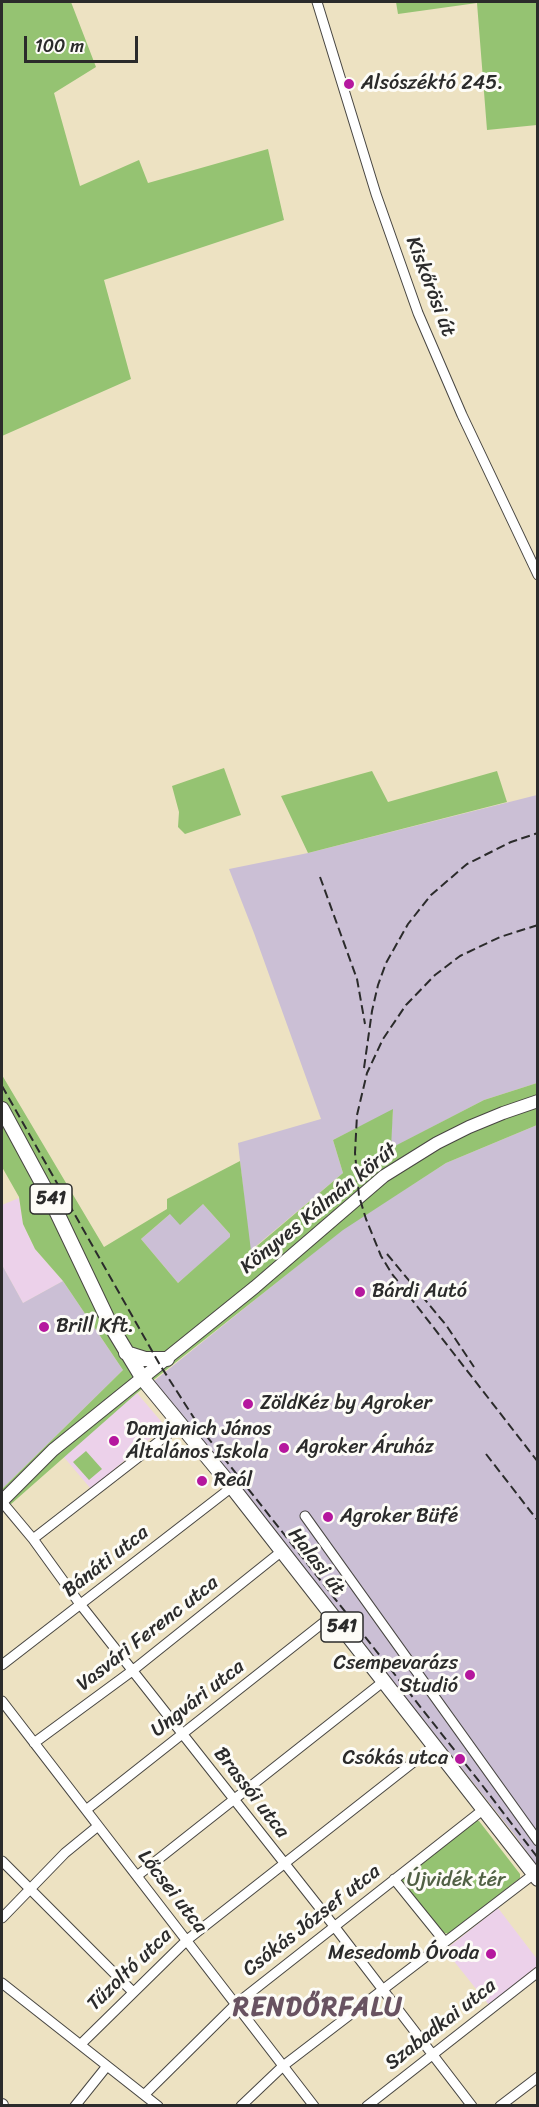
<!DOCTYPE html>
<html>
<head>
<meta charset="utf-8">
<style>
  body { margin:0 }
  #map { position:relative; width:539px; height:2107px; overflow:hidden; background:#ede2c2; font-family:Sriracha,sans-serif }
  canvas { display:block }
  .frame { position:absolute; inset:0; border:3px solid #2b2b2b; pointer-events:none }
  .scale { position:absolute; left:24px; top:36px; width:114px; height:27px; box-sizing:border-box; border:3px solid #2b2b2b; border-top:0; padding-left:8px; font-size:18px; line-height:21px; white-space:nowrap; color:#2b2b2b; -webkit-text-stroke:4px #fdfcf7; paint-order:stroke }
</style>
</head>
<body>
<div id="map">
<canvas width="539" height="2107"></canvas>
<div class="frame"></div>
<div class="scale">100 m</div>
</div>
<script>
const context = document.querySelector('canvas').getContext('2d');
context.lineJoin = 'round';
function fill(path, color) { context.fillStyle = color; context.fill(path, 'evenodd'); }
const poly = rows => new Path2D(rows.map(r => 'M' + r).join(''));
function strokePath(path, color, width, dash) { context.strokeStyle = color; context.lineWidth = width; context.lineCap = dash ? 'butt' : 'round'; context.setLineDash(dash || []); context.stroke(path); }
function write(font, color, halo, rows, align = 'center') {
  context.font = font + ' Sriracha,sans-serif'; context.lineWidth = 6; context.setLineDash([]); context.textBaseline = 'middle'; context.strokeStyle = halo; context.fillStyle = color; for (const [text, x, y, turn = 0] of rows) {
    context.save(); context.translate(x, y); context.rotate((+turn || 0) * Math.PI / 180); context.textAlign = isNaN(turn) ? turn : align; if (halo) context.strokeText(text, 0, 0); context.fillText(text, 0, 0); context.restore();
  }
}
fill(poly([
  [19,1198,23,1224,35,1249,63,1281,23,1303,2,1265,2,1205],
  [137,1393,165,1426,91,1489,63,1456],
  [498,1908,537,1959,537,1966,489,2005,445,1950]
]), '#ecd1ea');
fill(poly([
  [537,795,537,1083,484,1100,390,1149,393,1110,333,1140,343,1173,250,1251,238,1143,321,1119,254,933,229,869,308,853],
  [537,1125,537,1866,514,1834,154,1381,343,1229,446,1163],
  [203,1204,230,1234,230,1238,178,1283,141,1239,170,1214],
  [2,1265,23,1303,63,1281,123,1370,2,1489]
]), '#cbbfd5');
fill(poly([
  [2,2,71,2,96,67,54,93,80,186,139,160,148,183,268,149,284,220,104,280,131,379,2,436],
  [396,2,537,2,537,125,487,130,477,3,398,14],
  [224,768,241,815,185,834,178,827,179,812,172,786],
  [372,771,388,802,497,771,507,802,308,853,281,796],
  [2,1075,104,1247,167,1209,167,1199,240,1161,251,1251,343,1173,333,1140,393,1109,391,1148,484,1100,537,1083,537,1125,446,1163,343,1230,137,1393,2,1512,2,1489,123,1370,63,1281,35,1249,23,1224,19,1197,2,1167],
  [203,1204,230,1234,230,1237,178,1283,141,1239,170,1214,180,1225],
  [86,1451,102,1469,89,1480,73,1462],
  [474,1821,479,1821,520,1874,520,1878,449,1934,441,1932,400,1882,400,1878]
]), '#95c372');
const street = poly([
  [317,2,376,194,418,313,462,415,538,575],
  [2,1502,33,1539,80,1604,334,1926,472,2106],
  [305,1516,538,1841],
  [33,1539,180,1425],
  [2,1665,232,1487],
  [2,1701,314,2106],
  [34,1743,132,1671,282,1551],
  [86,1810,333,1615],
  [2,1861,133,1992],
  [137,1876,384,1681],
  [394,1879,445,1942],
  [2,1918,65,1853,98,1826],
  [2,1983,158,2106],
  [81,2044,187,1940,434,1746],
  [144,2095,236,2004,484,1809],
  [75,2106,107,2066],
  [241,2106,283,2066,534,1874],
  [367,2106,538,1972],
  [500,2106,538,2077]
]);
const secondary = poly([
  [2,1501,53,1450,255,1287,384,1176,437,1143,469,1127,503,1113,538,1101],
  [2,2105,2,2106]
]);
const primary = poly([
  [2,1109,50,1198,111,1326,143,1379,232,1487,538,1879],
  [126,1353,145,1359,167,1359]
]);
strokePath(street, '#484642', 11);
strokePath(secondary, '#484642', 14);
strokePath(primary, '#484642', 16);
strokePath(street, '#fff', 9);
strokePath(secondary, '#fff', 12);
strokePath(primary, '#fff', 14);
strokePath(poly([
  [320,877,357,979,365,1024],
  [538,925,500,937,460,956,435,975,406,1005,383,1039,367,1073,357,1115,355,1153,359,1196,366,1219,381,1256,392,1274,538,1462],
  [364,1068,372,1011,378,985,386,963,408,924,431,895,467,864,511,842,538,833],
  [2,1086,160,1365,201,1429,482,1785,538,1858],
  [387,1254,446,1325,474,1367],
  [486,1454,538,1521]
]), '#2b2b2b', 2, [9, 4.5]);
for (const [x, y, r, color] of [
  [349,84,6,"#b5179e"],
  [360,1292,6,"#b5179e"],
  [44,1327,6,"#b5179e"],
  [248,1404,6,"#b5179e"],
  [114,1441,6,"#b5179e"],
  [284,1448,6,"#b5179e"],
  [202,1481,6,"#b5179e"],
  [328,1517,6,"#b5179e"],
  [470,1675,6,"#b5179e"],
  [460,1759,6,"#b5179e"],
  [491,1954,6,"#b5179e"]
]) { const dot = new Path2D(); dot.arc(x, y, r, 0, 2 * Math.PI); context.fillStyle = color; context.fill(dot); strokePath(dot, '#fdfcf7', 2); }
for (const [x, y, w] of [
  [51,1199,42],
  [342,1627,42]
]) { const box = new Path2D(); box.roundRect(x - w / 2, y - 15, w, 30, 4.5); context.fillStyle = '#fdfcf7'; context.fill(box); strokePath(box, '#2b2b2b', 1.5); }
write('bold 18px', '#2b2b2b', null, [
  ["541",51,1199],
  ["541",342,1627]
]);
write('20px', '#2b2b2b', '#fdfcf7', [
  ["Alsószéktó 245.",361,84],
  ["Bárdi Autó",372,1292],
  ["Brill Kft.",56,1327],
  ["ZöldKéz by Agroker",260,1404],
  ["Damjanich János",126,1430],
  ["Általános Iskola",126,1453],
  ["Agroker Áruház",296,1448],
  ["Reál",214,1481],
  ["Agroker Büfé",340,1517],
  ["Csempevarázs",458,1664,"right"],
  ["Studió",458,1687,"right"],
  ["Csókás utca",448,1759,"right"],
  ["Mesedomb Óvoda",479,1954,"right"]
], 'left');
write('20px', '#2b2b2b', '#fdfcf7', [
  ["Kiskőrösi út",430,287,69],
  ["Könyves Kálmán körút",319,1209,-39],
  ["Bánáti utca",106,1562,-38],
  ["Halasi út",316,1562,52],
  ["Vasvári Ferenc utca",148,1634,-38],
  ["Ungvári utca",198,1699,-38],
  ["Brassói utca",251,1793,52],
  ["Lőcsei utca",172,1892,52],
  ["Csókás József utca",312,1921,-38],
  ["Tűzoltó utca",130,1970,-44],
  ["Szabadkai utca",441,2025,-38]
]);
write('20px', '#506044', '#fdfcf7', [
  ["Újvidék tér",456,1881]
]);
context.letterSpacing = '1.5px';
write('bold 26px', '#695361', '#fdfcf7', [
  ["RENDŐRFALU",318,2008]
]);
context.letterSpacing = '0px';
</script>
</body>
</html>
